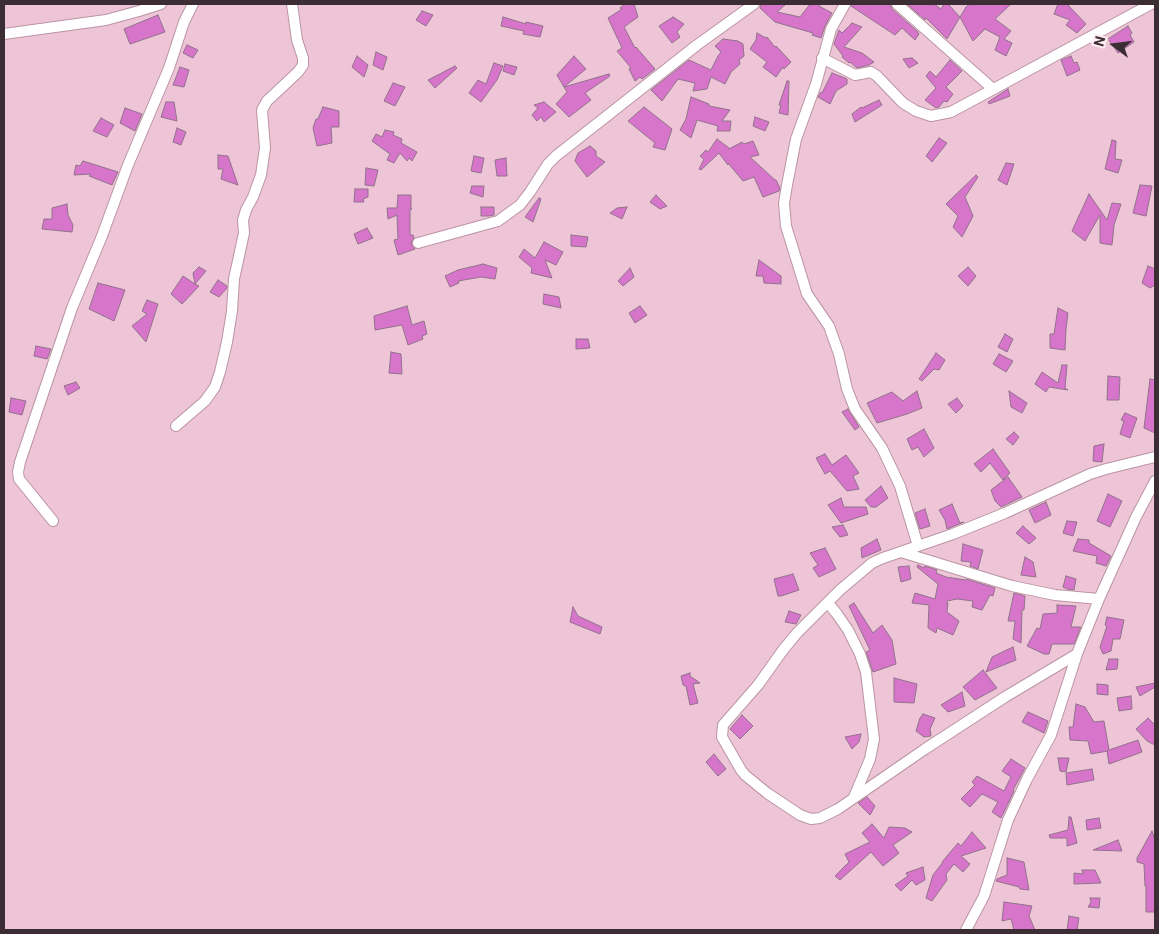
<!DOCTYPE html>
<html>
<head>
<meta charset="utf-8">
<style>
  body { margin:0 }
  #map { position:relative; width:1159px; height:934px; overflow:hidden; background:#eec5d6; font-family:Roboto,sans-serif }
  canvas { display:block }
  .frame { position:absolute; inset:0; border:5px solid #3c2c33; pointer-events:none }
  .north { position:absolute; left:1089px; top:20px; width:50px; height:50px; -webkit-text-stroke:4px #ffedf4; paint-order:stroke; rotate:285deg; font-size:14px; font-weight:700; line-height:20px; text-align:center; color:#3c2c33 }
  .north::after { content:''; display:block; margin:auto; width:18px; height:22px; background:#3c2c33; clip-path:polygon(50% 0,100% 100%,50% 72%,0 100%) }
</style>
</head>
<body>
<div id="map">
<canvas width="1159" height="934"></canvas>
<div class="frame"></div>
<div class="north">N</div>
</div>
<script>
const context = document.querySelector('canvas').getContext('2d');
context.lineJoin = 'round';
function fill(path, color) { context.fillStyle = color; context.fill(path, 'evenodd'); }
const poly = rows => new Path2D(rows.map(r => 'M' + r).join(''));
function strokePath(path, color, width, dash) { context.strokeStyle = color; context.lineWidth = width; context.lineCap = dash ? 'butt' : 'round'; context.setLineDash(dash || []); context.stroke(path); }
const building = poly([
  [625,4,634,4,638,17,624,27,635,48,636,47,655,69,642,79,640,77,635,81,629,69,631,68,617,51,622,48,608,18,622,9,620,8,625,4],
  [761,4,786,4,777,12,800,17,810,4,821,4,819,6,832,13,825,26,821,38,812,35,813,33,775,22,760,8,761,4],
  [852,4,890,4,892,9,917,31,919,34,915,40,902,28,895,35,851,6,852,4],
  [907,4,934,4,941,9,944,4,948,4,960,17,947,39,926,18,925,20,907,4],
  [970,4,1011,4,995,19,1011,31,1004,39,1012,43,1006,56,995,50,1000,37,985,29,973,41,960,17,966,7,970,4],
  [1058,4,1067,4,1086,24,1077,33,1066,25,1070,20,1054,14,1058,4],
  [422,11,433,15,426,26,416,20,422,11],
  [158,15,165,32,130,44,124,29,158,15],
  [503,17,526,24,526,22,543,26,540,37,523,34,524,31,501,26,503,17],
  [673,17,684,24,677,32,680,37,672,43,659,26,673,17],
  [852,23,862,27,844,47,862,53,874,62,869,65,857,68,850,62,849,63,842,57,843,56,834,44,839,30,842,33,852,23],
  [1128,26,1132,33,1130,35,1134,42,1118,53,1108,39,1128,26],
  [757,33,766,38,767,37,775,47,776,46,791,62,784,69,783,67,776,77,763,67,767,62,750,49,756,40,757,33],
  [723,39,738,41,743,44,744,56,739,60,740,64,731,72,725,84,711,77,707,89,693,91,695,83,678,79,662,101,651,90,689,60,711,70,718,56,721,52,715,46,723,39],
  [187,45,198,50,193,58,183,53,187,45],
  [376,52,387,57,383,70,373,65,376,52],
  [357,56,368,65,364,77,352,67,357,56],
  [574,56,586,69,564,87,557,75,574,56],
  [1071,56,1074,63,1077,62,1080,70,1067,76,1061,60,1071,56],
  [912,58,918,63,909,68,903,59,912,58],
  [950,60,962,71,946,87,953,94,947,102,944,101,939,107,936,108,925,100,936,88,926,76,930,71,936,77,950,60],
  [494,63,503,66,497,80,481,102,469,93,478,80,486,84,494,63],
  [505,64,517,67,514,75,503,71,505,64],
  [455,66,457,68,435,88,428,80,455,66],
  [180,67,189,70,184,87,173,85,180,67],
  [832,73,847,79,847,84,836,91,830,104,818,97,821,92,822,93,832,73],
  [609,74,610,76,585,93,591,100,569,117,556,104,567,92,564,87,609,74],
  [787,81,789,81,788,115,779,113,781,105,779,105,787,81],
  [393,83,405,87,395,106,384,101,393,83],
  [1008,89,1010,96,989,104,988,102,1008,89],
  [691,97,709,104,709,106,730,110,722,121,731,121,730,131,717,131,718,126,697,120,691,138,680,130,686,119,691,97],
  [879,100,882,105,855,122,852,114,861,107,862,108,879,100],
  [166,102,174,102,177,121,161,117,166,102],
  [544,102,556,112,544,122,541,117,537,121,532,115,538,108,534,105,544,102],
  [323,107,339,111,339,127,331,127,332,143,317,146,313,128,316,119,318,119,323,107],
  [644,107,672,129,665,150,653,147,655,143,628,121,644,107],
  [125,108,142,114,135,131,120,123,125,108],
  [755,117,769,122,765,131,753,126,755,117],
  [101,118,114,125,107,137,93,131,101,118],
  [177,128,186,132,181,145,173,142,177,128],
  [385,130,394,132,393,135,402,139,401,143,417,152,412,161,409,158,407,161,400,153,394,163,387,160,390,154,372,141,376,134,382,137,385,130],
  [939,138,947,143,932,162,926,156,939,138],
  [717,139,729,148,729,149,742,142,744,144,753,141,759,155,750,157,775,180,776,180,780,188,779,191,763,197,754,177,743,181,728,163,728,165,719,153,701,170,699,169,704,159,700,156,706,150,708,152,717,139],
  [1112,140,1116,141,1115,159,1122,160,1118,173,1105,169,1112,140],
  [590,146,596,151,596,156,605,162,587,177,575,161,578,153,590,146],
  [218,155,228,156,238,185,221,179,223,169,218,169,218,155],
  [474,156,484,158,481,173,471,171,474,156],
  [506,158,507,176,497,176,495,160,506,158],
  [83,161,118,172,112,185,89,176,91,174,74,175,76,165,80,166,83,161],
  [1006,163,1014,164,1007,185,998,180,1006,163],
  [366,168,378,170,374,186,365,185,366,168],
  [976,175,978,177,965,197,973,216,962,237,953,227,958,216,946,204,976,175],
  [1140,185,1152,186,1146,216,1133,213,1140,185],
  [472,186,484,186,483,197,470,193,472,186],
  [355,189,368,189,368,197,363,199,364,202,354,202,355,189],
  [1089,194,1107,220,1112,203,1121,204,1114,225,1112,245,1100,243,1100,215,1085,241,1072,231,1089,194],
  [398,195,411,195,411,209,412,209,410,210,410,235,413,235,414,238,412,241,411,244,415,249,398,255,394,240,398,239,397,215,388,219,387,208,397,208,398,195],
  [656,195,667,206,660,209,650,202,656,195],
  [539,198,541,199,533,222,525,217,539,198],
  [67,204,68,215,73,225,72,232,42,229,44,219,52,219,52,208,67,204],
  [481,207,494,207,494,215,489,216,481,216,481,207],
  [627,207,622,219,610,213,617,208,627,207],
  [367,228,373,238,358,244,354,234,367,228],
  [571,235,588,237,586,247,571,246,571,235],
  [544,242,563,252,556,265,545,260,552,278,531,273,532,268,519,257,524,249,535,258,544,242],
  [759,260,781,276,781,284,764,283,763,276,756,276,759,260],
  [483,264,497,268,495,279,481,277,458,281,459,283,450,287,445,276,458,270,483,264],
  [1148,266,1155,269,1155,285,1150,288,1142,283,1148,266],
  [199,267,206,271,195,284,199,286,182,304,171,294,183,276,195,284,193,273,199,267],
  [968,267,976,276,968,286,958,276,968,267],
  [630,268,634,277,623,286,618,281,630,268],
  [218,280,227,286,227,288,219,297,210,292,218,280],
  [98,283,125,290,114,321,89,309,98,283],
  [544,294,559,297,561,308,543,304,544,294],
  [147,300,158,304,146,342,132,326,147,314,142,311,147,300],
  [407,306,412,325,424,321,427,334,422,336,423,339,408,345,402,325,375,330,374,316,407,306],
  [640,306,647,315,635,323,629,313,640,306],
  [1058,308,1068,313,1066,329,1065,350,1050,348,1050,334,1054,334,1058,308],
  [1005,334,1013,339,1007,352,998,347,1005,334],
  [576,339,588,339,590,348,576,349,576,339],
  [36,346,51,349,47,359,34,356,36,346],
  [391,352,401,354,402,374,389,373,391,352],
  [936,353,945,360,939,370,934,369,922,381,919,379,936,353],
  [999,354,1013,361,1006,372,993,364,999,354],
  [1062,365,1067,365,1065,388,1068,390,1049,387,1046,392,1035,384,1042,372,1058,383,1062,365],
  [1108,376,1120,377,1119,400,1107,400,1108,376],
  [1150,379,1155,380,1155,433,1144,428,1150,379],
  [76,382,80,388,68,395,64,386,76,382],
  [917,391,922,408,907,414,877,423,867,403,892,392,903,401,917,391],
  [1009,391,1027,403,1022,413,1011,407,1009,391],
  [11,398,26,401,22,415,9,412,11,398],
  [957,398,963,406,956,413,948,404,957,398],
  [848,409,859,427,855,430,842,412,848,409],
  [1125,413,1137,418,1130,438,1120,434,1124,421,1121,420,1125,413],
  [924,429,934,448,924,457,918,447,912,450,907,439,924,429],
  [1014,432,1019,437,1013,445,1006,439,1014,432],
  [1104,444,1102,462,1093,461,1094,446,1104,444],
  [993,449,1010,473,1003,480,990,463,981,472,974,464,993,449],
  [825,454,832,465,846,455,859,473,853,476,859,489,847,491,830,471,825,474,816,458,825,454],
  [1008,477,1022,497,1001,507,995,501,991,490,1008,477],
  [881,486,888,498,876,507,871,507,865,500,881,486],
  [1108,494,1122,501,1110,527,1097,521,1108,494],
  [841,498,844,507,866,507,868,514,841,523,828,505,841,498],
  [1046,502,1051,515,1035,523,1029,510,1046,502],
  [952,504,960,523,964,522,947,529,945,520,939,510,952,504],
  [925,509,930,526,920,529,915,513,925,509],
  [1067,521,1077,522,1073,536,1063,533,1067,521],
  [843,525,848,535,840,537,832,527,843,525],
  [1023,526,1036,538,1029,544,1016,533,1023,526],
  [877,539,881,550,862,558,861,548,877,539],
  [1078,539,1089,540,1089,543,1111,556,1106,566,1096,563,1097,556,1073,551,1078,539],
  [963,544,983,550,978,569,970,566,971,562,961,561,963,544],
  [825,548,836,569,819,577,813,568,818,565,810,553,825,548],
  [1025,557,1033,562,1036,577,1021,575,1025,557],
  [918,565,924,568,925,566,937,570,936,573,946,577,966,580,966,579,995,588,993,596,990,595,982,610,972,607,973,601,957,599,947,601,947,603,948,603,947,612,959,621,953,635,937,628,936,633,928,628,929,605,912,603,915,593,935,599,938,584,917,567,918,565],
  [909,566,911,579,901,582,898,567,909,566],
  [793,574,799,590,781,596,778,596,774,579,793,574],
  [1066,576,1076,579,1074,590,1067,589,1063,587,1066,576],
  [1014,593,1025,596,1024,610,1022,610,1021,643,1013,639,1015,621,1008,621,1014,593],
  [854,603,873,633,882,625,892,640,896,664,873,672,866,652,870,650,849,606,854,603],
  [1057,605,1076,606,1071,627,1081,627,1074,644,1052,644,1049,654,1044,654,1027,646,1037,628,1040,629,1043,614,1057,613,1057,605],
  [573,607,578,616,602,627,600,634,570,622,573,607],
  [789,611,801,615,796,624,785,622,789,611],
  [1107,617,1124,620,1120,639,1113,639,1111,651,1103,654,1100,647,1107,626,1105,625,1107,617],
  [1013,647,1016,660,986,672,992,657,1013,647],
  [1109,659,1118,659,1117,669,1106,670,1109,659],
  [983,670,997,688,975,700,963,687,983,670],
  [690,673,690,676,700,683,693,684,698,703,690,705,686,686,683,685,681,676,690,673],
  [894,678,917,684,914,703,894,702,894,678],
  [1155,683,1155,687,1140,696,1136,687,1155,683],
  [1097,684,1108,685,1108,695,1097,694,1097,684],
  [962,692,965,706,948,712,941,705,962,692],
  [1131,696,1132,709,1119,711,1117,698,1131,696],
  [1076,704,1085,707,1094,722,1104,721,1109,750,1138,740,1142,752,1109,764,1107,751,1108,751,1091,754,1088,741,1070,740,1069,727,1073,727,1076,704],
  [1028,712,1048,721,1044,733,1022,722,1028,712],
  [923,714,935,718,930,729,931,736,924,737,916,731,920,718,923,714],
  [742,715,753,726,740,739,730,729,742,715],
  [1148,718,1155,725,1155,745,1147,741,1136,729,1148,718],
  [861,734,859,742,852,749,845,737,861,734],
  [714,754,726,769,718,776,706,762,714,754],
  [1058,758,1069,758,1066,772,1060,771,1058,758],
  [1011,759,1025,768,1013,790,1014,791,1001,818,992,812,998,802,982,794,970,807,961,799,975,785,972,782,977,776,1004,791,1011,777,1002,771,1011,759],
  [1092,769,1094,780,1067,785,1066,773,1092,769],
  [867,797,875,806,870,815,858,803,867,797],
  [1069,817,1071,817,1077,843,1067,846,1067,838,1050,838,1049,835,1068,830,1069,817],
  [1099,818,1101,828,1087,830,1086,820,1099,818],
  [872,824,884,838,889,827,905,828,912,832,893,845,899,853,883,866,871,852,840,880,835,876,849,862,845,854,870,842,862,833,872,824],
  [1152,831,1155,840,1155,912,1146,912,1146,886,1145,886,1144,864,1137,862,1137,858,1152,831],
  [972,832,986,848,961,856,970,864,963,872,954,864,946,874,947,880,932,901,926,898,933,875,943,862,942,862,958,843,961,846,972,832],
  [1118,840,1122,851,1093,850,1118,840],
  [1007,858,1024,862,1029,890,1020,889,1019,887,996,881,997,879,1007,875,1007,858],
  [923,867,925,880,916,885,912,880,901,891,895,885,908,876,906,873,923,867],
  [1082,870,1095,870,1101,883,1074,884,1074,873,1083,874,1082,870],
  [1090,898,1100,898,1099,908,1088,907,1091,902,1090,898],
  [1004,902,1032,906,1029,916,1035,930,1014,930,1011,919,1002,921,1004,902],
  [1069,916,1079,918,1077,930,1067,930,1069,916]
]);
fill(building, '#d775cb');
strokePath(building, '#90728b', 1);
const minor = poly([
  [845,4,831,29,816,84,796,139,787,185,784,203,786,226,807,294,829,326,839,354,847,389,855,409,882,448,900,486,918,546],
  [897,4,993,89],
  [4,34,106,20,139,11,161,4],
  [822,58,855,75,871,72,877,76,903,103,916,111,931,116,951,112,1151,4],
  [418,243,498,221,520,205,530,192,548,164,556,156,697,45,754,4],
  [176,426,205,401,215,387,220,372,227,342,232,311,234,279,244,233,243,220,246,210,253,197,261,175,265,148,262,110,267,101,298,72,303,65,303,58,297,40,292,4],
  [53,521,19,479,18,472,20,462,72,308,102,236,128,165,169,68,184,22,193,4],
  [901,552,1012,586,1055,595,1099,599],
  [828,603,837,614,848,630,860,654,866,672,874,739,870,759,854,797],
  [1077,654,1005,697,925,749,838,809,820,818,811,819,800,815,767,793,745,775,741,770,722,737,723,725,758,685,783,650,797,633,840,590,872,563,883,558,953,534,1005,513,1090,474,1106,469,1155,457],
  [966,930,984,896,1008,820,1027,779,1051,735,1077,654,1099,599,1136,517,1155,481]
]);
strokePath(minor, '#bb94a4', 12);
strokePath(minor, '#fff', 10);
</script>
</body>
</html>
